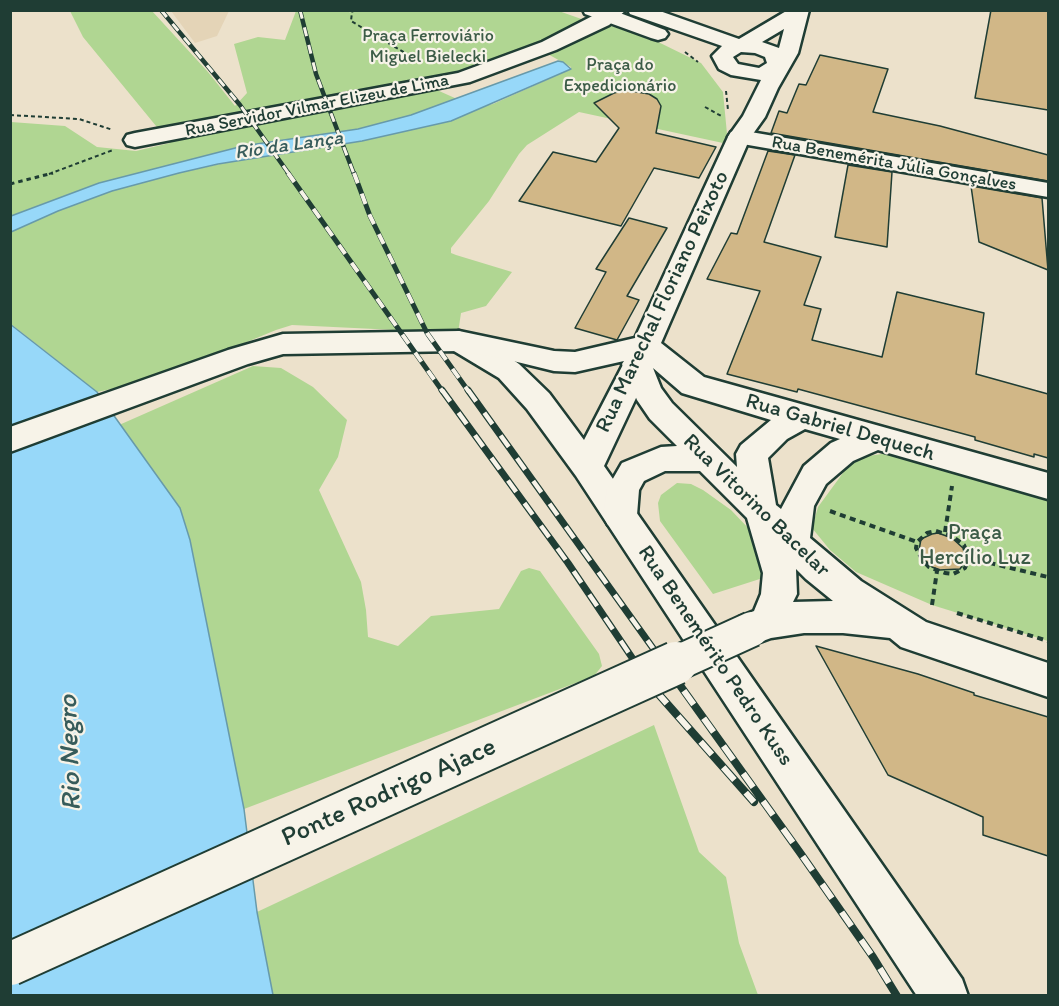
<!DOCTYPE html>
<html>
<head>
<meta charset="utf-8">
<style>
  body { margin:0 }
  #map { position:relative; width:1059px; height:1006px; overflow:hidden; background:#ece1cb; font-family:Itim,sans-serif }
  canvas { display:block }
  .frame { position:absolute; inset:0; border:12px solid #1f3d34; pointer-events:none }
</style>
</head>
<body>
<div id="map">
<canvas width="1059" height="1006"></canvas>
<div class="frame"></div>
</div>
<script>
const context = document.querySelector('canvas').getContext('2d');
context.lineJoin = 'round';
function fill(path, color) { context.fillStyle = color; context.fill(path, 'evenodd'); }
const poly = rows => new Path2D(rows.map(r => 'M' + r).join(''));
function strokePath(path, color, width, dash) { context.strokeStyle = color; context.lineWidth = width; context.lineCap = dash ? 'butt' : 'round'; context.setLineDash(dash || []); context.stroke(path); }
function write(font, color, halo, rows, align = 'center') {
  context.font = font + ' Itim,sans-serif'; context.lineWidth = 4.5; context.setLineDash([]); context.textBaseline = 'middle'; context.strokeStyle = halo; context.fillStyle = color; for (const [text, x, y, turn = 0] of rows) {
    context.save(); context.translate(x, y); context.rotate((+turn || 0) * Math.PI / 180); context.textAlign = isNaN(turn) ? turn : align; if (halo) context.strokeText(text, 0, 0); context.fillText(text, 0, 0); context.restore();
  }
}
fill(poly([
  [171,11,229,11,217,36,195,43]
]), '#e4d4b7');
fill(poly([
  [354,10,556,10,587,21,547,45,428,86,457,99,411,115,358,129,243,146,99,183,11,216,11,122,65,126,97,147,136,151,170,143,83,37,70,11,152,11,208,72,235,106,247,93,234,44,258,37,285,40,296,11,351,11,349,13],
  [601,23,648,37,701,63,723,92,727,134,723,143,579,112,527,145,519,154,489,201,451,248,451,253,456,255,512,272,486,306,461,313,458,333,292,325,276,330,155,380,97,392,11,324,10,232,58,211,112,191,179,173,493,104,571,69,571,67,546,53],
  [253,366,281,368,313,387,347,420,338,457,319,490,361,582,366,610,368,637,398,646,431,616,499,609,521,571,529,568,540,571,599,654,602,666,594,676,244,809,190,540,180,508,119,425],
  [896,452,1048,493,1048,641,932,605,856,572,830,550,812,528,818,507,851,462,868,456],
  [677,483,691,484,703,490,731,510,752,532,766,577,713,594,660,521,658,503,661,495],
  [654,725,699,852,726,877,739,943,758,995,273,995,257,912]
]), '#b0d692');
const water = poly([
  [558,61,563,62,571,69,451,121,362,141,218,164,179,173,112,191,58,211,11,232,11,216,99,183,243,146,358,129,411,115,558,61],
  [10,324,97,392,180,508,190,540,244,809,257,912,273,995,11,995,10,324]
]);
fill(water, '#97d8f9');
strokePath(water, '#679aaa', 1.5);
const building = poly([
  [991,10,1048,10,1048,110,975,98,991,10],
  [820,55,888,69,873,112,940,126,1048,155,1048,181,771,133,779,111,787,113,799,84,806,85,820,55],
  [625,90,649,94,657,99,661,106,656,133,716,147,699,178,654,168,621,226,519,201,553,152,596,162,619,128,594,103,614,93,625,90],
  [768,151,795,155,764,242,821,257,804,305,821,309,812,340,882,357,897,292,984,313,976,374,1048,394,1048,458,1034,454,1034,457,975,440,975,437,798,389,797,392,727,374,760,291,707,279,731,233,737,234,768,151],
  [848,165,892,172,887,247,835,237,848,165],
  [971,186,1042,198,1048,270,979,242,971,186],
  [629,218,667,228,627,296,639,300,617,340,575,328,606,272,596,269,629,218],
  [938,533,952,538,963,548,966,560,960,569,939,570,932,567,921,556,919,550,921,539,932,534,938,533],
  [816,646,918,674,974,693,974,695,1048,717,1048,856,983,835,983,817,888,775,816,646]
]);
fill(building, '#d1b787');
strokePath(building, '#1f3d34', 1.5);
const minor = poly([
  [604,10,626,10,609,25,556,50,470,82,135,147,127,145,124,140,127,135,135,133,458,73,542,42,604,10],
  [739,130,1048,183,1048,197,731,142,728,137,731,132,739,130],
  [459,331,497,349,519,364,549,393,584,440,627,357,637,354,647,357,652,364,604,466,962,979,968,996,917,996,576,476,527,409,499,378,449,348,445,341,449,334,459,331]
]);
const major = poly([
  [583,10,612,10,665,30,668,34,665,38,658,40,651,38,585,14,583,10],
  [628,10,657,10,739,39,788,10,809,10,798,53,778,88,765,117,750,138,661,343,704,377,1048,473,1048,499,878,450,853,461,826,484,814,506,810,538,861,581,926,622,1048,663,1048,697,901,647,890,638,843,633,804,633,771,638,752,645,739,641,734,629,739,617,754,611,761,594,763,573,747,518,700,471,665,471,644,481,639,490,637,515,632,525,620,529,608,525,603,515,607,489,622,463,661,447,677,446,650,419,637,400,622,364,624,361,575,372,554,371,501,358,459,351,283,354,248,364,10,452,10,427,228,350,283,334,459,331,554,351,575,352,635,338,728,137,743,116,761,80,731,75,719,69,712,56,722,46,630,14,628,10],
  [784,29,779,48,762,42,784,29],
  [741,52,755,53,765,57,767,63,759,68,738,64,733,57,741,52],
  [653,368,682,393,771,420,741,445,736,454,737,467,672,403,661,388,653,368],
  [805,429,840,439,831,443,804,466,781,509,776,505,768,458,787,439,805,429],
  [796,569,806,579,833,601,793,602,797,594,796,569]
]);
strokePath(minor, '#1f3d34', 5);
strokePath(major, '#1f3d34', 5);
strokePath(poly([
  [355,10,352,12,351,21,422,63],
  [685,52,698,62],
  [726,91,728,110],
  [705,107,723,117],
  [10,115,79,119,113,130],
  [49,174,113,150]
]), '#1f3d34', 2, [4, 3]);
strokePath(poly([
  [10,184,53,173]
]), '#1f3d34', 3, [4.5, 4]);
strokePath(poly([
  [830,511,917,542],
  [936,531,952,536,964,545,969,558,965,568,953,574,945,573,929,567,923,561,916,548,917,542,927,533,936,531],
  [945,532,952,486],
  [969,558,1048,577],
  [932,605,937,571],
  [957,613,1048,641]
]), '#1f3d34', 4, [6, 4.5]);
fill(minor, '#f7f3e8');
fill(major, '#f7f3e8');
const railFar3 = poly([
  [161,10,240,105,289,174],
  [300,10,316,74,354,174]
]);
const railFar2 = poly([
  [288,173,443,392],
  [354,173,370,216,427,333,469,392]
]);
const railFar1 = poly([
  [442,390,568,563,637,665],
  [468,390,665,665]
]);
const rail = poly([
  [636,663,654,689,754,802],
  [664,663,801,854,873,957,897,996]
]);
strokePath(railFar3, '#1f3d34', 4.5);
strokePath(railFar2, '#1f3d34', 5);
strokePath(railFar1, '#1f3d34', 7);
strokePath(rail, '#1f3d34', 8);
strokePath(railFar3, '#f7f3e8', 3, [9]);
strokePath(railFar2, '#f7f3e8', 4, [11]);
strokePath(railFar1, '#f7f3e8', 4.5, [14]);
strokePath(rail, '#f7f3e8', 6, [17]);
const majorBridgeFar1 = poly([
  [673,665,752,629]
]);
const majorBridge = poly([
  [10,964,676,663]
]);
strokePath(majorBridgeFar1, '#1f3d34', 38, []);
strokePath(majorBridge, '#1f3d34', 46, []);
strokePath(majorBridgeFar1, '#f7f3e8', 34);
strokePath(majorBridge, '#f7f3e8', 42);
write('18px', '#3c5c47', '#f7f3e8', [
  ["Praça Ferroviário",428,36],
  ["Miguel Bielecki",428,57],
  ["Praça do",620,65],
  ["Expedicionário",620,86]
]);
write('18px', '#1f3d34', '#f7f3e8', [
  ["Rua Servidor Vilmar Elizeu de Lima",317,106,-11],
  ["Rua Benemérita Júlia Gonçalves",894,164,10]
]);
write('italic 20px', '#375c5b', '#f7f3e8', [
  ["Rio da Lança",289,146,-8]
]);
write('22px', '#1f3d34', '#f7f3e8', [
  ["Rua Marechal Floriano Peixoto",663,302,-65],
  ["Rua Gabriel Dequech",840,428,16],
  ["Rua Vitorino Bacelar",756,506,44],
  ["Rua Benemérito Pedro Kuss",715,656,56]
]);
write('22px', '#3c5c47', '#f7f3e8', [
  ["Praça",975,533],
  ["Hercílio Luz",975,558]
]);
write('27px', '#1f3d34', '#f7f3e8', [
  ["Ponte Rodrigo Ajace",389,793,-24]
]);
write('italic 28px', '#375c5b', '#f7f3e8', [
  ["Rio Negro",71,753,-92]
]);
</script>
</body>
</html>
